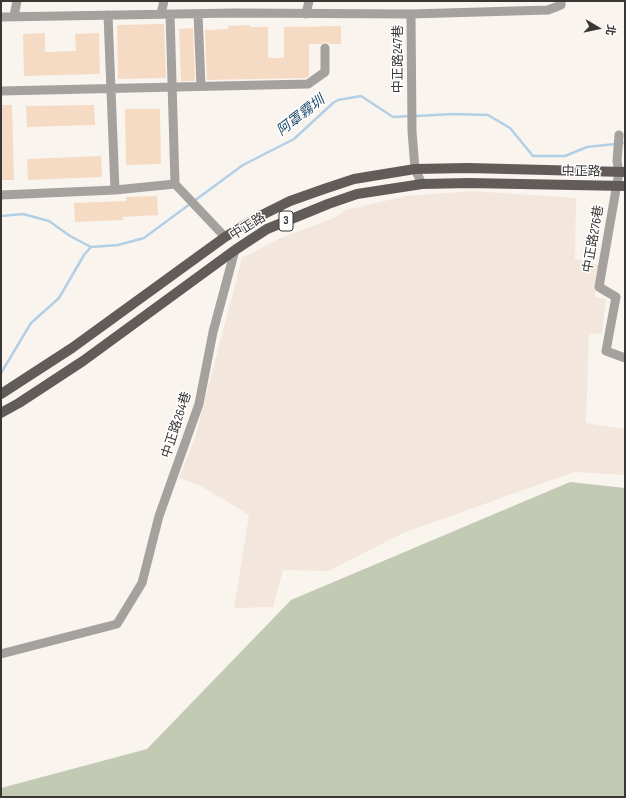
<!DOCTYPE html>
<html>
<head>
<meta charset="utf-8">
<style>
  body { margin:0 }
  #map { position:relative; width:626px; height:798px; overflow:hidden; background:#faf4ef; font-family:"Sofia Sans Condensed","Noto Sans TC",sans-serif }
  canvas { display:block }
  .frame { position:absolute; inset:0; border:2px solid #393735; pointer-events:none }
  .north { position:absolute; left:578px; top:8px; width:40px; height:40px; -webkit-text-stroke:3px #fff; paint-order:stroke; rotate:99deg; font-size:11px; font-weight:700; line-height:16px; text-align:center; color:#393735 }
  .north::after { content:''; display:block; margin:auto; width:14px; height:18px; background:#393735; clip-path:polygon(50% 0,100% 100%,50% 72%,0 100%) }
</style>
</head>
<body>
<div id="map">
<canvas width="626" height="798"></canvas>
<div class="frame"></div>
<div class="north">北</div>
</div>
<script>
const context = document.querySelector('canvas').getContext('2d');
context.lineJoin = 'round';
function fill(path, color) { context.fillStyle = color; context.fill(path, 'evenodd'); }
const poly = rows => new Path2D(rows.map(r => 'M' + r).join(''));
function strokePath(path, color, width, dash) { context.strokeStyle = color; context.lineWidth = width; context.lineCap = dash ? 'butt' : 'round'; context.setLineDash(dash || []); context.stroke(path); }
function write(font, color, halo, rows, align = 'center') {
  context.font = font + ' "Sofia Sans Condensed","Noto Sans TC",sans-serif'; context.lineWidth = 3; context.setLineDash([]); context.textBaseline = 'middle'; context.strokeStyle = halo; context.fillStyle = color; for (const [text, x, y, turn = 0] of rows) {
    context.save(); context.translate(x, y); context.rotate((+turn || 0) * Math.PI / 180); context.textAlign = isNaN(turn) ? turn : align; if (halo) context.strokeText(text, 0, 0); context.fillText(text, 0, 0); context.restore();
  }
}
fill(poly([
  [472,191,576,198,575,259,599,265,595,297,606,299,602,334,589,333,586,423,625,429,625,475,574,472,403,533,328,571,283,570,273,607,234,608,249,515,201,486,179,478,195,438,242,258,278,239,332,219,346,210,406,196]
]), '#f2e6dd');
fill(poly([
  [570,482,625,488,625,797,1,797,1,788,147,749,291,600]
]), '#c2cab4');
strokePath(poly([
  [415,116,454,114,488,115,510,128,533,156,565,156,587,147,625,143],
  [194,201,243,165,294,139,333,103,338,100,361,96,393,117,410,116],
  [1,216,23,214,49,221,70,236,91,247,118,245,144,238,190,204],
  [1,373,31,323,59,298,84,255,91,247]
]), '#b3cfe5', 2.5);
fill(poly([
  [164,24,166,78,118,79,117,25],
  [250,25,250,27,268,27,268,58,284,58,284,27,341,26,341,44,330,44,325,42,321,44,309,44,309,76,306,78,207,80,205,30,228,29,228,26],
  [193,28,195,81,181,81,179,29],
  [45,33,45,52,76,51,75,34,99,33,100,74,24,76,23,34],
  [1,105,12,105,14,180,1,180],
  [94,105,95,125,27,127,26,106],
  [125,109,160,109,161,164,126,165],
  [101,156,102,177,28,180,27,159],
  [157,196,158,215,123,217,123,220,75,222,74,203,126,201,126,197]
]), '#f6dbc4');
strokePath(poly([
  [161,14,164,1],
  [170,14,175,184],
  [198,14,201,86],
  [306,14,309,1],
  [108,15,115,190],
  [14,16,17,1],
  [1,17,235,13,411,14],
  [1,91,308,84,325,72,325,48],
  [619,135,617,161,619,172,599,287,616,297,606,351,625,358],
  [422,184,415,169,412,131,411,14,548,10,561,5,561,1],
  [1,195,115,190,175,184,225,237],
  [1,654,117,624,142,583,159,516,199,404,213,332,235,250]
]), '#a4a19f', 9);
strokePath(poly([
  [1,394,72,348,225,237,260,216,290,201,324,189,354,179,415,169,468,168,625,172],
  [1,413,19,403,83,361,235,250,267,229,328,204,357,194,422,184,469,183,625,186]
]), '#615c5a', 10);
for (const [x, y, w] of [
  [286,221,14]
]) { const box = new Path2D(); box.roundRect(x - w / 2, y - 10, w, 20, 3); context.fillStyle = '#fff'; context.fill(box); strokePath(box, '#393735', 1); }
write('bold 12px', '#393735', null, [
  ["3",286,221]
]);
write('13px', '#393735', '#fff', [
  ["中正路247巷",399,59,-90],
  ["中正路",581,172,1],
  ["中正路",248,227,-32],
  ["中正路276巷",594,239,-80],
  ["中正路264巷",177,425,-72]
]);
write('italic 14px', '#1e4c6b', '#fff', [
  ["阿罩霧圳",301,116,-38]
]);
</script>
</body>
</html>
